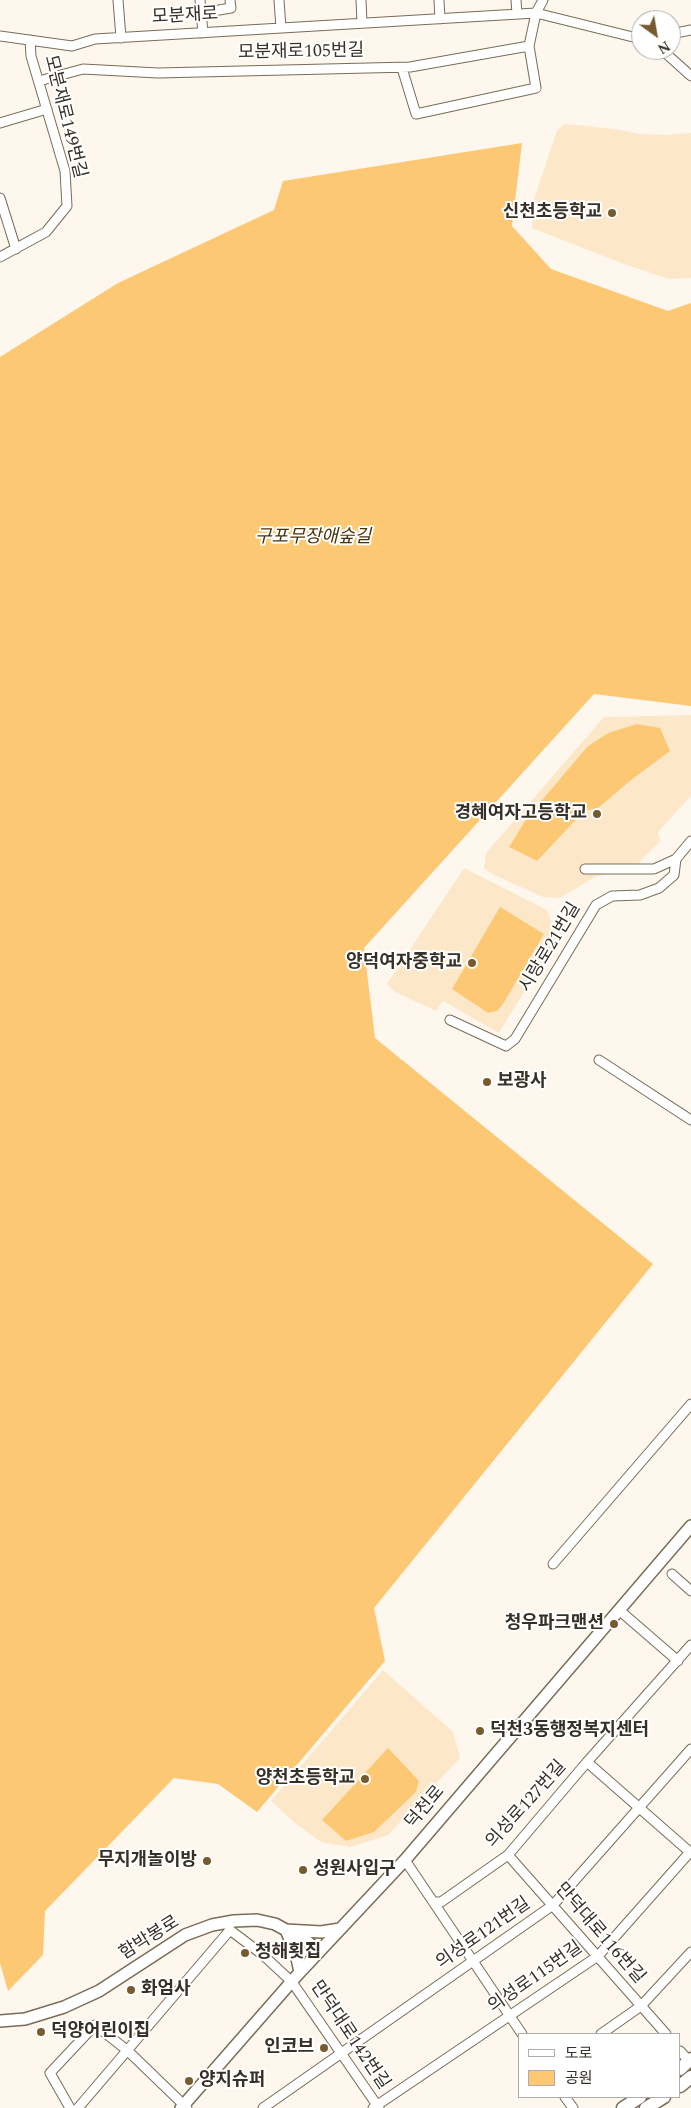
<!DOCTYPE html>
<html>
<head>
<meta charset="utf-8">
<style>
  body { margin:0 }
  #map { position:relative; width:691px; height:2108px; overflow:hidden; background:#fef7ee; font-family:Spectral,"Noto Sans KR",serif }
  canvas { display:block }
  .legend { position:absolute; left:518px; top:2033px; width:162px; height:65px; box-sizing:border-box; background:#fff; border:1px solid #afaca9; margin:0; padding:6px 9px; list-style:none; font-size:15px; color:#363027 }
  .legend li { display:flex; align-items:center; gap:10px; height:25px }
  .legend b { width:25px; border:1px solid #afaca9 }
  .north { position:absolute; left:631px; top:10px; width:50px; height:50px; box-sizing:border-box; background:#fff; border:1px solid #afaca9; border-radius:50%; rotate:148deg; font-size:14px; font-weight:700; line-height:20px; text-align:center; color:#363027 }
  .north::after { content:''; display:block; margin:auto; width:18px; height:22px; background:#775b2e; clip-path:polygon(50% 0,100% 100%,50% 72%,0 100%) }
</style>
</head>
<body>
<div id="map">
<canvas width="691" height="2108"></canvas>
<ul class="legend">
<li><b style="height:6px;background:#fff"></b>도로</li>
<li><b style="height:14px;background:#fdc874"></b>공원</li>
</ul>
<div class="north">N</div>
</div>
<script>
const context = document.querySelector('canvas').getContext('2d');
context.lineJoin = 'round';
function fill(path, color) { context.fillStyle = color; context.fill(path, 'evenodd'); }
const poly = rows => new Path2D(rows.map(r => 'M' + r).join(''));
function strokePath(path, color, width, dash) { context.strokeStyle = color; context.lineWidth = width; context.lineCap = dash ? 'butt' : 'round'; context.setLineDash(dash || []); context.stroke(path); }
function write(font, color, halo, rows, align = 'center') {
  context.font = font + ' Spectral,"Noto Sans KR",serif'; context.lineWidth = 4; context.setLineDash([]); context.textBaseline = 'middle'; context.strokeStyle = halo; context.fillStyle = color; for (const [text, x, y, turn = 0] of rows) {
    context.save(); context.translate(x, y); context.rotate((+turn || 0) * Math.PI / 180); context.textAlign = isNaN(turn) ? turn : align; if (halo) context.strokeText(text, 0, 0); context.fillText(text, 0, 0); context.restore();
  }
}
fill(poly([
  [565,124,614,129,640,134,667,135,691,133,691,278,669,279,624,264,532,228,534,199,557,130],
  [691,715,691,796,658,832,660,841,637,865,595,877,560,898,543,897,492,874,484,868,486,853,604,717],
  [464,868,547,910,555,932,555,941,499,1033,443,1001,436,1011,395,992,387,984],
  [383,1670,453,1732,460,1758,388,1835,350,1847,321,1842,296,1824,271,1801]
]), '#fce8c9');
fill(poly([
  [522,143,512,226,551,269,668,311,691,303,691,706,594,694,364,948,375,1038,653,1264,374,1608,385,1661,257,1812,218,1784,174,1778,45,1911,43,1955,8,1991,0,1963,0,357,118,283,274,210,283,181],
  [637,724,660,728,670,751,631,780,597,809,585,810,537,861,509,847,527,818,587,747,608,733],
  [500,907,544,934,503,1004,497,1011,488,1013,452,989],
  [388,1748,419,1781,416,1792,374,1832,346,1841,322,1820]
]), '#fdc874');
const street = poly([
  [118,0,121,38],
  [200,0,203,33],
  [279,0,281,28],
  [361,0,362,23],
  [439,0,440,19],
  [516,0,517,14],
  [201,13,231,8,230,0],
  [671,34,691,30],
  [0,36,72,46,95,39,536,13,641,39],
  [662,50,691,76],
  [402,68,416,114,536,88,529,46],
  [39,81,83,69,158,73,410,67,529,46,536,13,543,0],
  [0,123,47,109],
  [0,198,16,249],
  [0,257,46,232,67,206,65,171,31,56,30,40],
  [585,869,654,869,676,859],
  [450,1020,506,1046,515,1039,596,905,612,896,640,895,659,888,674,875,676,859,691,841],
  [599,1060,691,1120],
  [553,1564,691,1404],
  [672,1574,691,1591],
  [619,1610,678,1661],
  [587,1762,691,1853],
  [508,1855,666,2034],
  [405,1860,522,2034],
  [434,1902,441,1902,508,1855,587,1762,691,1645],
  [227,1922,230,1930,263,1955,292,1982,379,2108],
  [601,2034,641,2006,691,1952],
  [680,2051,689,2061],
  [565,2097,573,2108],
  [70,2108,50,2073,95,2025,128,2051,187,2108],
  [78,2108,230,1930],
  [263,2108,553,1905,691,1749],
  [373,2108,598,1956,691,1851]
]);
const secondary = poly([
  [300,1972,296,1954,286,1930,321,1932,340,1929],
  [0,2021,25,2019,64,2007,99,1991,185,1935,212,1925,234,1921,257,1920,275,1924,308,1942,319,1952],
  [181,2108,300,1972,405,1860,691,1526]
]);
const primary = poly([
  [680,2069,691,2059],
  [680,2086,691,2077],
  [623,2108,640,2097],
  [646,2108,664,2097]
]);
strokePath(street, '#7a6c57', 11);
strokePath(secondary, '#7a6c57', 14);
strokePath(primary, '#7a6c57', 15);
strokePath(street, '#fff', 9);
strokePath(secondary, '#fff', 11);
strokePath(primary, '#fff', 12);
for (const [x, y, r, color] of [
  [612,213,5,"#775b2e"],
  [597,814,5,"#775b2e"],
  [472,963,5,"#775b2e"],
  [487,1082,5,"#775b2e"],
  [614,1624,5,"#775b2e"],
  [480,1731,5,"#775b2e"],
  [365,1779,5,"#775b2e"],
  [207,1861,5,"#775b2e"],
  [303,1870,5,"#775b2e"],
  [245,1953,5,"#775b2e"],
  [131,1990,5,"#775b2e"],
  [41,2032,5,"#775b2e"],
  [324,2048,5,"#775b2e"],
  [189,2081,5,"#775b2e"]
]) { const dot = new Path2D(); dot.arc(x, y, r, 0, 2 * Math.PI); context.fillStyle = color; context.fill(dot); strokePath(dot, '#fff', 2); }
write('18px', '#363027', '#fff', [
  ["모분재로",185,17,-3],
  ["모분재로105번길",301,53,-1],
  ["모분재로149번길",64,117,76],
  ["시랑로21번길",551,948,-59],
  ["의성로127번길",527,1805,-48],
  ["덕천로",426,1808,-50],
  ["의성로121번길",484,1934,-35],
  ["만덕대로116번길",599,1934,49],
  ["함박봉로",150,1939,-32],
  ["의성로115번길",536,1978,-35],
  ["만덕대로142번길",349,2036,56]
]);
write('bold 18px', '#363027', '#fff', [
  ["신천초등학교",602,213],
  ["경혜여자고등학교",587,814],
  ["양덕여자중학교",462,963],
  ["보광사",497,1082,"left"],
  ["청우파크맨션",604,1624],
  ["덕천3동행정복지센터",490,1731,"left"],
  ["양천초등학교",355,1779],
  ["무지개놀이방",197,1861],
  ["성원사입구",313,1870,"left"],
  ["청해횟집",255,1953,"left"],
  ["화엄사",141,1990,"left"],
  ["덕양어린이집",51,2032,"left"],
  ["인코브",314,2048],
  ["양지슈퍼",199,2081,"left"]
], 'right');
write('italic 18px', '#483208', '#fff', [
  ["구포무장애숲길",313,538]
]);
</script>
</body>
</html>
